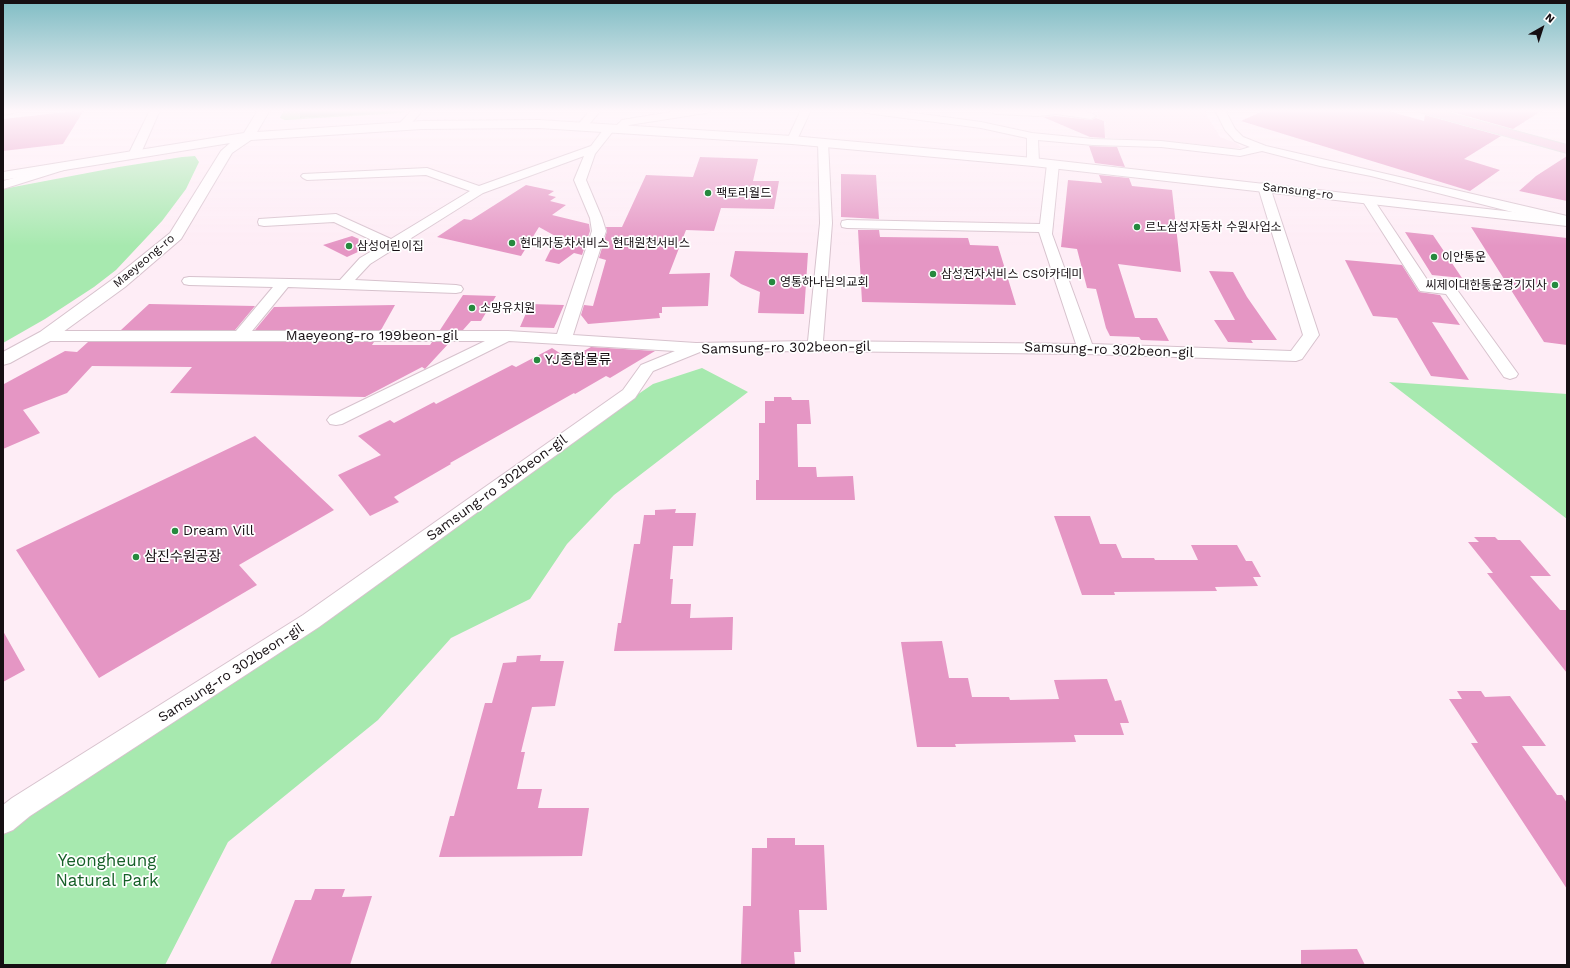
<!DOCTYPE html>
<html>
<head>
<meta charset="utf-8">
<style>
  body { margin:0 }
  #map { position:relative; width:1570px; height:968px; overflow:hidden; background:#feedf6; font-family:"Work Sans",sans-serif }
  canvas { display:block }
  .frame { position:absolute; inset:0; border:4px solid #160f13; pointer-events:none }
  .north { position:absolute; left:1522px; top:8px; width:40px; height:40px; -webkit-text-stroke:3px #fff; paint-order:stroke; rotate:39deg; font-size:11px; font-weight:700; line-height:16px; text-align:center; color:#160f13 }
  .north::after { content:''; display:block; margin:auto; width:14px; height:18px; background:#160f13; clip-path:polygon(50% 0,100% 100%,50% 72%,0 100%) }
</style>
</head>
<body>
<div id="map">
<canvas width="1570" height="968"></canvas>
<div class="frame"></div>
<div class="north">N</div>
</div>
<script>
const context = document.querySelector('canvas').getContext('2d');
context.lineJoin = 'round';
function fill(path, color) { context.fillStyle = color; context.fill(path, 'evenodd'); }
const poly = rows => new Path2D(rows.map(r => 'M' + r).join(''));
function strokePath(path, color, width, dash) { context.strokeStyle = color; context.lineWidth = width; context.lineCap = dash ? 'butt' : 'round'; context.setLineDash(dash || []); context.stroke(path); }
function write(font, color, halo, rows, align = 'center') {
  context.font = font + ' "Work Sans","Noto Sans KR",sans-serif'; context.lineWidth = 3.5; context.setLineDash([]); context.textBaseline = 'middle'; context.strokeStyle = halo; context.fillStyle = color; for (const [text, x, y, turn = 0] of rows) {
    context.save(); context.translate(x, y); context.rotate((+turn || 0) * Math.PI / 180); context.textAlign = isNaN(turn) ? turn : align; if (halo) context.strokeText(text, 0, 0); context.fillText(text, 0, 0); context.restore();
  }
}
fill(poly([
  [1099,110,1204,110,1220,137,1236,143,1242,148,1230,148,1178,142,1108,138,1102,135,1106,122,1097,118]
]), '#fcdfee');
fill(poly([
  [284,110,299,110,300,118,408,110,403,113,285,120,280,118],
  [195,156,199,162,186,189,162,221,116,270,94,287,45,319,3,343,3,189,119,167,182,157],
  [702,368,748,392,614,495,567,544,530,599,451,638,378,720,228,842,165,965,3,965,3,830,653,384],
  [1389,382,1567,394,1567,519]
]), '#a7e9af');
fill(poly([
  [396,110,396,112,300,118,299,111]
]), '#85ca8e');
fill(poly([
  [84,110,63,144,3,151,3,119],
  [1265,110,1385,110,1424,121,1425,115,1501,136,1464,159,1500,170,1470,191,1241,121],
  [1445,110,1543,110,1513,129],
  [1056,116,1091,120,1096,118,1104,121,1105,138,1090,137,1043,117],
  [1089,146,1117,147,1125,167,1095,163],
  [1567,156,1567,201,1519,191,1536,176],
  [700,157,758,159,753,181,779,181,774,209,721,208,714,231,686,230,669,274,710,273,708,306,662,307,662,313,659,313,660,318,588,324,581,315,584,305,593,306,606,260,599,258,607,231,606,227,622,227,646,175,693,177],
  [841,174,876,175,879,219,841,217],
  [1099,175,1129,178,1132,186,1172,190,1181,272,1118,264,1135,318,1157,318,1169,341,1141,340,1139,337,1110,336,1106,328,1096,289,1087,288,1077,249,1061,247,1068,180,1102,183],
  [526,185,554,191,548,195,556,197,550,201,566,205,552,215,589,224,590,231,582,255,574,253,559,264,545,261,557,237,539,227,521,256,437,237,464,219,471,220],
  [1471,227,1567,238,1567,345,1544,342],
  [858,230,879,230,880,237,968,238,970,245,998,246,1016,305,862,302],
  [1405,232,1433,235,1462,278,1432,275],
  [352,236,373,245,347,257,323,245],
  [735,251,808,253,804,314,758,313,760,292,741,284,730,276],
  [1345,260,1402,265,1419,292,1440,295,1460,325,1432,322,1469,380,1431,376,1397,318,1373,316],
  [1209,271,1233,272,1247,297,1277,340,1251,340,1253,343,1228,342,1214,320,1235,320],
  [463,295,496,296,481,321,471,321,463,330,440,330],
  [149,304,255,306,235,330,121,330],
  [530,304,564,305,554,328,520,327],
  [395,305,381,330,255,330,274,307],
  [88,342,374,342,372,345,430,345,432,342,450,342,425,369,422,367,365,397,170,393,192,367,92,366,67,393,23,410,40,433,3,449,3,383,4,384,65,351,77,352],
  [591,347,655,351,610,378,606,376,575,394,574,393,450,463,451,464,394,497,399,502,370,516,338,475,381,455,358,436,390,420,394,423,434,402,436,404,512,365,516,367,552,348,569,359],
  [774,397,791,397,792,400,809,400,811,424,797,424,798,467,816,467,817,477,853,476,855,500,756,500,756,480,759,480,759,423,765,423,765,401,774,401],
  [255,436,334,510,239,565,257,585,99,678,16,550],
  [676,509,675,513,696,513,693,546,673,546,670,579,673,579,671,604,691,604,690,618,733,617,732,650,614,651,618,623,621,623,634,544,640,544,644,515,655,515,655,510],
  [1054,516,1090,516,1100,544,1116,544,1122,558,1154,558,1155,560,1198,560,1191,545,1237,545,1246,561,1252,561,1261,577,1253,577,1258,586,1215,587,1217,591,1114,592,1115,595,1082,595],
  [1474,537,1495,537,1498,540,1520,540,1551,576,1530,576,1560,610,1567,610,1567,673,1487,573,1493,573,1468,542,1479,542],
  [3,631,25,670,3,682],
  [942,641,949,678,968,678,972,697,1009,697,1010,700,1059,699,1054,680,1107,679,1115,701,1121,700,1129,723,1120,723,1124,735,1074,735,1076,742,955,744,956,747,917,747,901,642],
  [541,655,540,661,564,661,555,706,532,707,521,752,525,752,517,789,542,789,538,808,589,808,582,856,439,857,450,816,454,816,485,703,492,703,503,663,516,662,517,656],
  [1457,691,1481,691,1485,697,1510,696,1546,746,1522,746,1557,795,1562,795,1567,803,1567,889,1471,743,1478,743,1449,699,1462,699],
  [767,838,795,838,795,845,824,845,827,910,799,910,801,952,794,952,795,965,741,965,743,906,751,906,752,848,767,848],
  [315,889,345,889,342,897,372,896,350,965,270,965,295,900,311,900],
  [1357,949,1365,965,1301,965,1301,950]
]), '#e596c4');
const minor = poly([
  [3,110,20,110,19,112,3,115,3,110],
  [150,110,160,110,141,153,135,156,131,155,129,153,150,110],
  [412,110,423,110,407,128,399,128,398,126,399,124,412,110],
  [590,110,601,110,586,128,578,128,577,126,590,110],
  [683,110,711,110,706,113,629,125,623,131,619,132,614,130,595,154,586,180,602,218,606,231,573,335,696,343,808,341,820,223,818,142,823,139,828,142,832,223,823,341,1076,344,1039,232,847,228,842,227,841,224,842,221,847,220,1040,224,1047,164,1049,162,1053,161,1057,162,1059,164,1052,234,1092,344,1291,351,1303,335,1258,187,1260,184,1264,183,1268,184,1270,187,1319,335,1302,359,1296,361,1086,354,815,351,700,352,653,371,635,398,319,627,30,816,13,830,3,834,3,805,12,798,303,615,623,390,641,365,675,351,509,341,342,424,336,425,330,424,327,420,330,416,485,341,46,341,41,339,38,336,41,333,46,331,236,331,273,287,189,285,184,284,182,281,184,278,189,277,340,280,360,258,382,245,334,222,264,226,259,225,258,222,259,219,336,214,391,239,470,191,426,175,307,180,303,178,301,176,303,174,427,168,479,186,591,146,606,126,610,125,615,127,622,120,683,110],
  [584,156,574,180,590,218,592,231,557,334,508,331,252,331,288,287,456,293,461,292,463,289,461,286,456,285,355,280,370,264,483,193,584,156],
  [801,110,811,110,796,142,788,142,787,140,801,110],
  [861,110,892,110,981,122,1032,133,1093,139,1161,141,1240,150,1250,147,1235,141,1225,130,1215,110,1225,110,1235,129,1243,137,1266,146,1567,216,1567,224,1528,216,1371,176,1320,166,1262,151,1240,156,1161,147,1093,145,1038,140,1039,162,1037,164,1033,165,1029,164,1027,162,1027,138,981,128,866,113,861,110],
  [992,110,1073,110,1091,113,1096,116,1091,119,1056,114,1038,116,997,114,993,113,992,110],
  [63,164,67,165,69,167,67,169,3,189,3,181,63,164],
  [1368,196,1372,197,1430,284,1455,287,1518,374,1516,377,1510,379,1504,377,1446,294,1420,291,1362,200,1364,197,1368,196]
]);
const tertiary = poly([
  [258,110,270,110,257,132,422,121,539,120,792,136,1033,158,1567,218,1567,226,1033,166,792,144,539,128,422,129,251,140,232,153,181,239,125,287,52,340,10,363,3,365,3,352,40,332,113,279,170,233,221,151,230,143,3,180,3,172,244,133,258,110]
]);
const primary = poly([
  [1417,110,1438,110,1567,145,1567,153,1419,112,1417,110]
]);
strokePath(minor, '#d7c2cd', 2);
strokePath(tertiary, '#d7c2cd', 2);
strokePath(primary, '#d5d4d5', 2);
fill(minor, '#fff');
fill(tertiary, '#fff');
fill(primary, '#f1c2dd');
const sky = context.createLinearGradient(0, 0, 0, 246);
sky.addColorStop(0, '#80bdc4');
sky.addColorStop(0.45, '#fff7fb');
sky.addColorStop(1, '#fff7fb00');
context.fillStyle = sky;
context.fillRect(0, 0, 1570, 246);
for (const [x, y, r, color] of [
  [708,193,4,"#26893e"],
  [1137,227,4,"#26893e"],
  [512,243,4,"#26893e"],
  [349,246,4,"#26893e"],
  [1434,257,4,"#26893e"],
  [933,274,4,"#26893e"],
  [772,282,4,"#26893e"],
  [1555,285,4,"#26893e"],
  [472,308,4,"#26893e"],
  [537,360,4,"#26893e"],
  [175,531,4,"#26893e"],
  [136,557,4,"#26893e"]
]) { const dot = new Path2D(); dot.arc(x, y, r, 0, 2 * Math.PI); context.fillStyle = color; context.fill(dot); strokePath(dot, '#fff', 1.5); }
write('12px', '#160f13', '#fff', [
  ["Samsung-ro",1298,191,7],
  ["Maeyeong-ro",144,261,-40]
]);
write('12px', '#160f13', '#fff', [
  ["팩토리월드",716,193],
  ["르노삼성자동차 수원사업소",1145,227],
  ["현대자동차서비스 현대원천서비스",520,243],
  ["삼성어린이집",357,246],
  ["이안통운",1442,257],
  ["삼성전자서비스 CS아카데미",941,274],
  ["영통하나님의교회",780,282],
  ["씨제이대한통운경기지사",1547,285,"right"],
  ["소망유치원",480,308]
], 'left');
write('14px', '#160f13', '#fff', [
  ["Maeyeong-ro 199beon-gil",372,336],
  ["Samsung-ro 302beon-gil",786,348,-1],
  ["Samsung-ro 302beon-gil",1109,350,2],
  ["Samsung-ro 302beon-gil",497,488,-36],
  ["Samsung-ro 302beon-gil",231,673,-33]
]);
write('14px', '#160f13', '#fff', [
  ["YJ종합물류",545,360],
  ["Dream Vill",183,531],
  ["삼진수원공장",144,557]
], 'left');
write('17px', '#166028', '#fff', [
  ["Yeongheung",107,861],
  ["Natural Park",107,881]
]);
</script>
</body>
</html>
